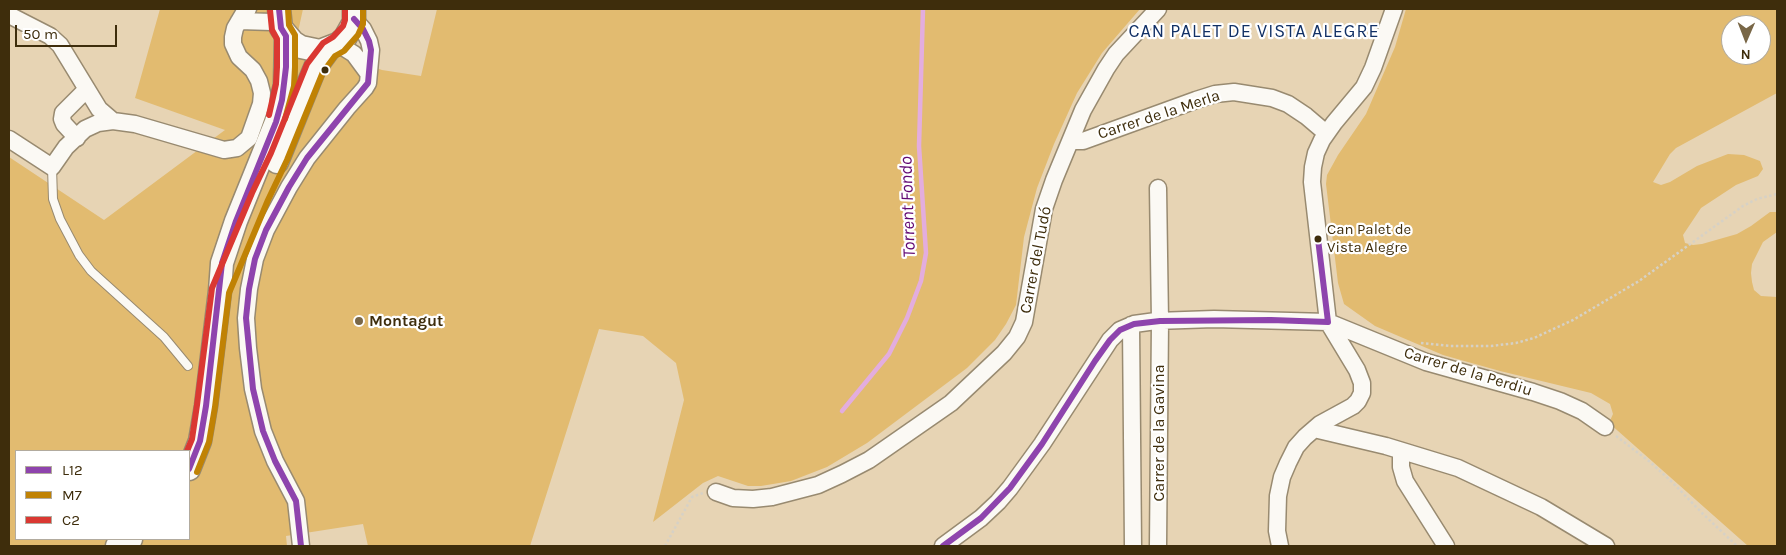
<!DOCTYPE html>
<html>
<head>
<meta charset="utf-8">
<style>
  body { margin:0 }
  #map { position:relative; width:1786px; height:555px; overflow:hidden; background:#e7d4b4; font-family:Karla,sans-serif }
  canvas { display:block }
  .frame { position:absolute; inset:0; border:10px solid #3e2d0c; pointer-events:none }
  .legend { position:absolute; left:15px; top:450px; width:175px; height:90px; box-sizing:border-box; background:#fff; border:1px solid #b2ab9e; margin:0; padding:6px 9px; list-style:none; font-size:15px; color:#3e2d0c }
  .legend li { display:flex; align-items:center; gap:10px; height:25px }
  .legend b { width:25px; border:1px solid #b2ab9e }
  .north { position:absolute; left:1721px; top:15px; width:50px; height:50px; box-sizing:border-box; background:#fff; border:1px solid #b2ab9e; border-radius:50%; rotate:181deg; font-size:14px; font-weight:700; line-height:20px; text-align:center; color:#3e2d0c }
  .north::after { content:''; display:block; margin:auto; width:18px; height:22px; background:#796747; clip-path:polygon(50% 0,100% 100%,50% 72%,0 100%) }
  .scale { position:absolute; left:15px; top:25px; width:102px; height:22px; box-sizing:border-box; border:2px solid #3e2d0c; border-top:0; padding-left:6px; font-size:15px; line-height:18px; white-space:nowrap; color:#3e2d0c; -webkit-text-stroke:4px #fff; paint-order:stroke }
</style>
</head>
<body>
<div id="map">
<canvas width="1786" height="555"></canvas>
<div class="frame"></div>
<ul class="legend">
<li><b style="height:6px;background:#8e44ad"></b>L12</li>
<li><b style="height:6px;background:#c08204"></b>M7</li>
<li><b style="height:6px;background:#da3832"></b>C2</li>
</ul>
<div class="north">N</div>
<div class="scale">50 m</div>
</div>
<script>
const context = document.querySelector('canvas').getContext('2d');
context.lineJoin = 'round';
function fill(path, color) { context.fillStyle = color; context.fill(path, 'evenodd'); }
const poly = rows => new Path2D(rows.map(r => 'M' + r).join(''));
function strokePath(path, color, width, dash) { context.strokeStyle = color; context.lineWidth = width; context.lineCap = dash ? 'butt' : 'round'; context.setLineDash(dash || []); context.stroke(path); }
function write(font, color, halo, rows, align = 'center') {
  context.font = font + ' Karla,sans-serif'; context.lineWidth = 4.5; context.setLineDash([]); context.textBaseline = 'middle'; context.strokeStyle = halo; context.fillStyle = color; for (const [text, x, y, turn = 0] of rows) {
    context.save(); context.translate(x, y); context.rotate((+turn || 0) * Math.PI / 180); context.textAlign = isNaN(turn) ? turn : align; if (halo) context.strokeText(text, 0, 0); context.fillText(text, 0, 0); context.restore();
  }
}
fill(poly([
  [160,9,303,9,296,41,382,70,421,76,437,9,1140,9,1102,53,1077,93,1054,144,1037,188,1024,237,1016,305,1006,324,995,340,967,368,867,443,827,467,791,481,761,486,748,486,718,476,703,483,653,522,684,400,676,363,643,336,599,329,530,546,368,546,363,524,286,536,287,546,9,546,9,157,104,220,225,130,135,98],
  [16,451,189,451,189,539,16,539],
  [1406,9,1777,9,1777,93,1676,148,1670,154,1653,182,1661,185,1670,182,1697,166,1728,154,1744,155,1760,161,1763,169,1758,176,1736,185,1701,208,1683,235,1685,243,1693,245,1702,244,1737,234,1751,226,1770,212,1777,212,1777,232,1763,242,1752,264,1751,273,1752,282,1754,290,1761,296,1777,297,1777,546,1748,546,1609,423,1613,414,1610,404,1591,393,1500,371,1443,355,1375,326,1344,304,1338,283,1326,184,1327,175,1338,155,1366,114,1395,47],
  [1731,25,1761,25,1761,55,1731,55]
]), '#e2bb70');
strokePath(poly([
  [842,411,889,354,907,318,921,281,926,253,919,146,923,9]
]), '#e3adde', 4.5);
const lane = poly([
  [52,167,53,199,60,219,79,255,91,271,164,337,188,366]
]);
const street = poly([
  [9,15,50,36,60,45,99,109,113,121],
  [239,21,272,22,281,28],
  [338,44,354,54,368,73],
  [77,138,64,124,62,119,63,113,86,90],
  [9,139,52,167,66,147,85,129,98,123,113,121,135,124,224,150,237,148,249,138,261,104,262,93,259,81,253,70,239,57,233,44,233,37,235,28,245,11,248,9],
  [1071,141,1083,141,1196,100,1215,94,1234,92,1272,98,1288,104,1306,116,1326,133],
  [1131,325,1133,546],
  [1314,429,1386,446,1458,468,1541,507,1606,546],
  [1401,451,1401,467,1405,481,1446,546],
  [716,492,733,498,753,499,772,497,818,485,842,474,869,460,951,403,1004,353,1017,337,1024,322,1044,209,1054,180,1083,110,1106,69,1116,54,1158,9],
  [301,546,296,501,275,461,263,431,253,389,248,348,246,318,249,289,255,259,266,230,289,187,307,158,347,108,365,88,368,83,371,50,369,41,363,29,354,19],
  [943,546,981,518,998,502,1010,488,1042,444,1110,340,1120,330,1134,324,1156,321,1214,319,1328,322,1426,362,1533,392,1560,401,1582,411,1605,427],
  [1158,546,1160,321,1158,188],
  [1280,546,1277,531,1278,496,1282,477,1288,463,1296,447,1305,437,1320,424,1353,406,1358,401,1362,393,1362,383,1357,370,1328,322,1312,182,1313,167,1316,153,1322,140,1334,123,1364,87,1373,68,1394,9]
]);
const secondary = poly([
  [279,9,281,28,293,42,301,47,320,51,338,44,345,38,354,22,354,9],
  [277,162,310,80,315,68,329,49],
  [189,469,200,441,206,406,220,291,222,263,236,221,276,122,285,85,286,36],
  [117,546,131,539]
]);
strokePath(lane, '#988a70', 10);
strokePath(street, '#988a70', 19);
strokePath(secondary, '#988a70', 25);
strokePath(poly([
  [1421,343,1450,346,1491,346,1516,343,1534,338,1573,320,1639,281,1743,206,1757,199,1777,194],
  [1616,436,1650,462,1672,482,1702,513,1737,546],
  [665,546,692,497,703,493]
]), '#d6d1c6', 2.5, [2.5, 2.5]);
strokePath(lane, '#fbf9f4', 8);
strokePath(street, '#fbf9f4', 16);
strokePath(secondary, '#fbf9f4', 22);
strokePath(poly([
  [1318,239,1328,322],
  [189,469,200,441,206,406,222,263,236,221,276,122,282,100,286,67,286,36,281,28,279,9],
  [301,546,296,501,275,461,263,431,253,389,246,318,249,289,255,259,266,230,289,187,307,158,368,83,371,50,369,41,363,29,354,19],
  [943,546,981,518,1010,488,1042,444,1095,361,1110,340,1120,330,1134,324,1160,321,1271,320,1328,322]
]), '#8e44ad', 6);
strokePath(poly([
  [285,119,294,86,295,67,295,35,289,25,288,9],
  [197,472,209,442,215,407,229,293,268,200,287,160,323,72,335,56,344,51,358,35,363,24,363,9]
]), '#c08204', 6);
strokePath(poly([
  [269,115,276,84,277,67,277,39,272,30,270,10],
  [187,451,192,439,197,405,212,288,252,193,271,153,307,64,323,43,333,37,343,26,345,20,345,9]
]), '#da3832', 6);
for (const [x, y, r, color] of [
  [325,70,4.5,"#3e2d0c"],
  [1318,239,4.5,"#3e2d0c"],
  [359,321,5,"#796747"]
]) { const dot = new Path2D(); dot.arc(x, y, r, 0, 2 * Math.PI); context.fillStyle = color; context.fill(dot); strokePath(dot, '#fff', 2); }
write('15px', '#3e2d0c', '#fff', [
  ["Can Palet de",1327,230],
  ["Vista Alegre",1327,248]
], 'left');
write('16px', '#3e2d0c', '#fff', [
  ["Carrer de la Merla",1159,115,-18],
  ["Carrer del Tudó",1036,260,-79],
  ["Carrer de la Perdiu",1468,372,17],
  ["Carrer de la Gavina",1159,433,-90]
]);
write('bold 16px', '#3e2d0c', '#fff', [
  ["Montagut",369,321]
], 'left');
context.letterSpacing = '1px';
write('18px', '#113065', '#fff', [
  ["CAN PALET DE VISTA ALEGRE",1254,32]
]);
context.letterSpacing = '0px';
write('italic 18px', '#620973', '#fff', [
  ["Torrent Fondo",908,207,-92]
]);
</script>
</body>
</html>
